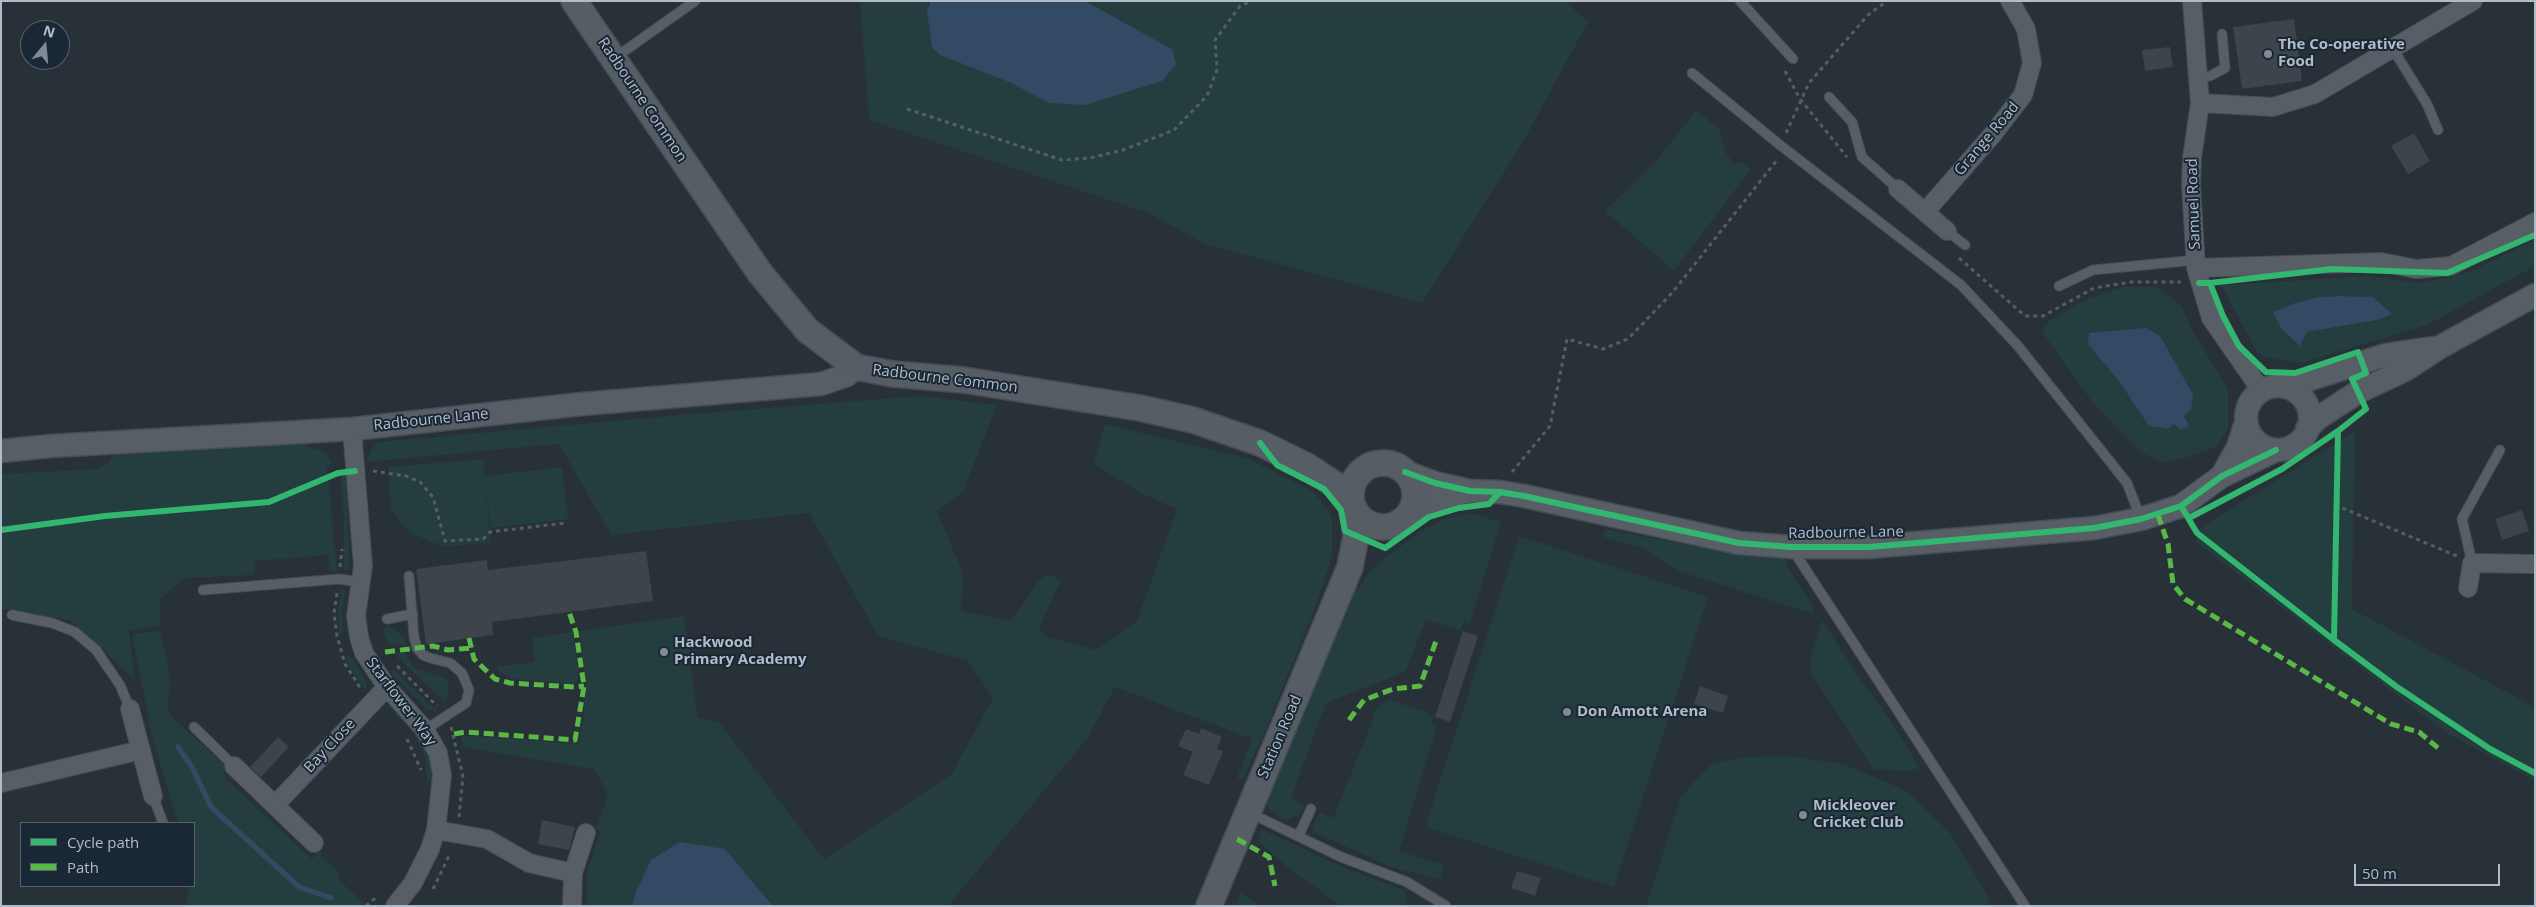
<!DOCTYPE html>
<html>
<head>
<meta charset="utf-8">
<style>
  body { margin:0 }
  #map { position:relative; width:2536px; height:907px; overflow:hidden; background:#283038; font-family:"Open Sans",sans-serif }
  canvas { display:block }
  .frame { position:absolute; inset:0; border:2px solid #b1bcca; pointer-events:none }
  .legend { position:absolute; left:20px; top:822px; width:175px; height:65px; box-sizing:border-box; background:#1a2734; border:1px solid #566370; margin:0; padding:6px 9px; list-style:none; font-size:15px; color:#b1bcca }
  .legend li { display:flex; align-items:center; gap:10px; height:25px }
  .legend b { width:25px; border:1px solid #566370 }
  .north { position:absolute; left:20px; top:20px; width:50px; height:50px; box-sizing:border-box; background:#1a2734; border:1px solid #566370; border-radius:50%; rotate:17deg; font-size:14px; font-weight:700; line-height:20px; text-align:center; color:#b1bcca }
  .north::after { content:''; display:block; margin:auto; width:18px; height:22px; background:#818b97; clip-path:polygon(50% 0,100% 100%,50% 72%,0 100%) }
  .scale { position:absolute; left:2354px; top:864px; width:146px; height:22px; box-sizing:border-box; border:2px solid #b1bcca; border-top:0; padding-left:6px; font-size:15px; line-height:18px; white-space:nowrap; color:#b1bcca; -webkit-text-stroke:4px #1a2734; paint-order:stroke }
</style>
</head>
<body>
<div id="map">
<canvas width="2536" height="907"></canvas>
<div class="frame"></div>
<ul class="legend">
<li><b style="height:6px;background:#33b770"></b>Cycle path</li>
<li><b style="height:6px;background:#58b947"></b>Path</li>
</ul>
<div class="north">N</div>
<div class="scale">50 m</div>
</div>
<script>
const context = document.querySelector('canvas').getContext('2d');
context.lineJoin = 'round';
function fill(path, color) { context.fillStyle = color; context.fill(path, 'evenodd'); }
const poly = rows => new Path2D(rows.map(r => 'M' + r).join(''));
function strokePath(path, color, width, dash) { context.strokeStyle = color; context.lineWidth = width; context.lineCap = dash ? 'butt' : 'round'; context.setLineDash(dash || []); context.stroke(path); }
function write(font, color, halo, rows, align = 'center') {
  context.font = font + ' "Open Sans",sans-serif'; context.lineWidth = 4; context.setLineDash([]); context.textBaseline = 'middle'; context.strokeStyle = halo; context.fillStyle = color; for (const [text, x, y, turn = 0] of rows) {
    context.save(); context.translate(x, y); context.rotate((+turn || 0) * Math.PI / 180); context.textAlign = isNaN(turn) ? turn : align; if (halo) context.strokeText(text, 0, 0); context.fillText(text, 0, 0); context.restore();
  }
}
fill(poly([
  [860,1,931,1,927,11,1009,82,1049,103,1172,49,1085,1,1565,1,1588,22,1523,142,1422,303,1205,244,1148,213,869,120],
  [1696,110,1719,129,1726,153,1734,164,1742,162,1751,169,1674,271,1605,211,1658,159],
  [2535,239,2535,266,2427,325,2301,363,2259,356,2221,285,2369,276,2420,283,2470,272],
  [2340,296,2373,297,2391,314,2377,320,2307,332,2301,345,2320,297],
  [2123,287,2156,287,2181,305,2192,330,2228,389,2228,428,2216,447,2188,457,2164,463,2140,452,2095,406,2042,332,2050,320,2087,299],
  [2160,336,2193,394,2181,430,2119,381,2089,345],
  [919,396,997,405,963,492,937,511,963,573,961,611,1011,621,1038,581,1049,574,1061,580,1040,626,1043,636,1096,650,1137,621,1177,509,1142,494,1094,464,1105,424,1249,459,1314,492,1332,517,1332,557,1315,608,1267,727,1243,780,1237,778,1252,739,1115,687,1087,739,948,906,773,906,725,849,636,892,632,906,586,906,587,871,601,831,596,829,608,794,594,769,463,747,460,735,577,744,583,721,586,684,579,631,684,616,698,718,719,722,824,859,951,775,993,698,968,661,878,636,809,513,611,535,559,444,366,462,373,447,379,442,679,415],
  [2355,431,2352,609,2535,707,2535,781,2445,732,2196,542,2197,530],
  [307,441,309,447,326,452,332,464,327,466,337,572,329,572,328,555,255,561,254,575,184,578,160,599,160,625,129,631,135,680,70,620,1,609,1,474,98,469,110,461,112,455],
  [483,459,485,476,562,467,568,519,491,528,486,488,491,542,444,547,410,533,391,510,388,467],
  [346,475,350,569,344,571,344,523,341,476],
  [1472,513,1501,522,1470,624,1463,622,1461,630,1426,620,1405,672,1326,703,1291,798,1306,806,1298,815,1286,820,1270,811,1264,801,1351,586,1360,587,1367,575,1385,558,1418,533,1443,519],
  [1605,529,1744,556,1785,557,1787,565,1814,609,1813,614,1678,571,1645,549,1603,537],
  [1519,536,1708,597,1614,887,1425,827],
  [341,589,345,591,342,610,343,630,339,634,338,612],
  [1822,620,1863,683,1883,709,1920,768,1909,771,1873,769,1811,673,1810,660],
  [388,626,403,635,407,644,389,646,382,627],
  [160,631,167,657,170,681,168,707,171,716,228,768,222,775,312,859,321,850,322,857,341,875,338,879,365,904,360,906,186,906,189,886,194,886,194,823,178,823,152,737,132,634],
  [573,632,579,673,578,679,575,684,512,679,499,671,498,666,535,662,532,638],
  [404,652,414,668,447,679,449,692,444,701,394,654],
  [351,655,367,684,365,689,352,673,345,657],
  [392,668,397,673,437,711,427,709,393,676],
  [1389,699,1425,712,1433,718,1431,723,1437,727,1399,851,1444,865,1440,879,1397,869,1376,860,1315,833,1312,829,1319,812,1333,818,1372,722,1373,712],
  [387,705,392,706,418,732,430,755,432,781,427,782,424,753,412,731],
  [1788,756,1844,764,1907,791,1950,833,1988,896,1989,906,1646,906,1681,796,1711,764,1743,757],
  [1261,829,1347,869,1405,890,1407,899,1405,906,1341,906,1287,867,1258,841],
  [1241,892,1260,906,1235,906]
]), '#243d3f');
fill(poly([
  [931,1,1085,1,1172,49,1176,64,1162,81,1085,105,1049,103,1009,82,940,55,932,47,927,11],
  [2340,296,2373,297,2392,314,2377,320,2307,332,2300,346,2281,328,2273,312,2295,303,2320,297],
  [2146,328,2160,336,2193,394,2191,410,2184,416,2189,426,2181,430,2174,424,2168,429,2149,426,2119,381,2088,344,2089,333],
  [680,842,725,849,773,906,632,906,636,892,651,860]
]), '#324a64');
strokePath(poly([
  [178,747,192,767,211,807,299,887,331,898]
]), '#324a64', 5.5);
fill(poly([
  [2294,19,2302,81,2242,89,2233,27],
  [2170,47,2173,67,2145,71,2142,50],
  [2414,133,2430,161,2408,174,2391,146],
  [2522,510,2529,531,2502,540,2495,519],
  [646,551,653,601,492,622,493,635,426,644,416,569,487,560,488,570],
  [1463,631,1478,636,1450,722,1435,717],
  [1700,686,1728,696,1723,713,1694,704],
  [1201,728,1222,737,1217,749,1223,751,1209,785,1183,775,1193,752,1178,746,1186,729,1199,734],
  [278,737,289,747,261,777,250,767],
  [542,820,575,827,569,850,538,844],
  [1517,871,1541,878,1535,896,1511,888]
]), '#3d444b');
const service = poly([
  [1740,1,1793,59],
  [2393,49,2427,104,2438,130],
  [616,57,695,1],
  [1692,73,1780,145,1961,285,2018,346,2127,483,2141,519],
  [2199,77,2210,76,2225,68,2222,34],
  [1829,97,1852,122,1862,157,1898,189],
  [1947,231,1965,245],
  [2059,286,2093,270,2196,260],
  [1793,550,2025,906],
  [2472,563,2462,519,2500,450],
  [409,576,414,637,417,648,423,655,430,658,450,663,462,673,469,690,466,703,425,730],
  [203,590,339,579,360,582],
  [12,615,52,623,75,632,96,650,120,685,130,709],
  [387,619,413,614],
  [194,727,234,766],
  [153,796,163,823],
  [1250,813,1341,857,1407,882,1446,906],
  [1299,835,1311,809]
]);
const minor = poly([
  [2192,1,2200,103,2192,158,2191,185,2196,268,2211,318,2261,390],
  [2200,103,2273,107,2315,94,2473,1],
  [1898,189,1947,231],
  [1925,212,1993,134,2023,95,2032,63,2026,29,2010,1],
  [2196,268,2381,262,2416,269,2451,266,2535,222],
  [352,429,363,566,356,616,359,637,364,653,387,687,425,730,438,753,442,775,436,830,430,849,413,883,395,906],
  [2468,588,2472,563,2535,564],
  [130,709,153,796],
  [234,766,314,843],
  [1,783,141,750],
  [275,805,387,687],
  [436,830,487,839,529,863,573,873],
  [572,906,573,873,586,833]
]);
const tertiary = poly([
  '2246 418a32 32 0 1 1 64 0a32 32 0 1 1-64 0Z',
  [2285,387,2386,355,2433,348],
  [2307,429,2318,418,2358,392,2405,370,2440,347,2535,295],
  [1,451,51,446,352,429,582,404,821,384,847,375,856,367],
  [1405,472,1435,483,1470,491,1500,492,1524,496,1739,543,1791,547,1869,547,2094,528,2141,519,2181,506,2222,476,2276,450],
  [2222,476,2238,447,2246,422],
  [1404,520,1433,502,1469,491]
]);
const secondary = poly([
  [574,1,760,273,807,330,856,367,893,374,964,380,1140,408,1193,420,1260,443,1307,466,1340,488,1351,501],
  '1351 495a32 32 0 1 1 64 0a32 32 0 1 1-64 0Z',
  [1209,906,1350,567,1356,536,1352,505]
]);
strokePath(service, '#464c53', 11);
strokePath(minor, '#464c53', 20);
strokePath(tertiary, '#464c53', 25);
strokePath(secondary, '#464c53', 28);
strokePath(poly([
  [1785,71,1800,99,1847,157],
  [907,109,1062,160,1090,158,1123,150,1174,130,1207,96,1217,70,1215,40,1240,6,1252,1],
  [1786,133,1809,83,1868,15,1887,1],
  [1959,258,2025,316,2043,316,2094,288,2131,282,2181,282],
  [373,471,406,476,420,482,433,497,445,541,483,539,490,532,565,523],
  [1512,472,1550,426,1567,339,1603,349,1628,339,1672,293,1777,160],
  [2335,505,2457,556],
  [340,567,342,549],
  [337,593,334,613,337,636,345,664,361,689],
  [397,666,437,706],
  [451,727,463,776,459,817],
  [407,739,421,770],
  [433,889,449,856],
  [366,906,378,896]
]), '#565d63', 3, [4, 4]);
strokePath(service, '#585e66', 9);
strokePath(minor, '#585e66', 18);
strokePath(tertiary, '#585e66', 22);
strokePath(secondary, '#575d64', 25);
strokePath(poly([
  [2158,515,2168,544,2173,584,2185,599,2391,724,2419,732,2438,748],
  [469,638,474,659,495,679,510,683,575,687,584,686],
  [385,652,433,646,448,650,471,648],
  [1349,720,1364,700,1393,689,1420,686,1436,641],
  [454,734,465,732,575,740,584,686,576,632,569,612],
  [1237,839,1269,857,1275,886]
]), '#58b947', 5, [10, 5]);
strokePath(poly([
  [2199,283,2210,283,2223,316,2239,346,2266,372,2295,373,2358,352,2366,373,2352,379,2366,409,2338,431,2334,640],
  [2210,283,2332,269,2447,273,2535,235],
  [1260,443,1277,465,1324,489,1341,510,1345,531,1385,548,1429,517,1459,508,1489,504,1500,492],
  [1405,472,1435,483,1470,491,1500,492,1524,496,1739,543,1791,547,1869,547,2094,528,2141,519,2181,506,2222,476,2276,450],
  [2181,506,2197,533,2334,640,2397,687,2490,749,2535,773],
  [2189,518,2282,469,2338,431],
  [1,530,105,516,269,502,338,473,355,471]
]), '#33b770', 6);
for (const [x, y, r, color] of [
  [2268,54,5,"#818b97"],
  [664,652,5,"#818b97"],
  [1567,712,5,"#818b97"],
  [1803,815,5,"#818b97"]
]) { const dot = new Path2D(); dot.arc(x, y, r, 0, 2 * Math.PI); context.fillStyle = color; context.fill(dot); strokePath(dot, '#1a2734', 2); }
write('bold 15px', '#b1bcca', '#1a2734', [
  ["The Co-operative",2278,45],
  ["Food",2278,62],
  ["Hackwood",674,643],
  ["Primary Academy",674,660],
  ["Don Amott Arena",1577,712],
  ["Mickleover",1813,806],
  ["Cricket Club",1813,823]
], 'left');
write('15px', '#b1bcca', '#1a2734', [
  ["Radbourne Common",642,100,56],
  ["Grange Road",1987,139,-50],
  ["Samuel Road",2194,204,-92],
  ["Radbourne Common",945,379,7],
  ["Radbourne Lane",431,420,-6],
  ["Radbourne Lane",1846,533,-1],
  ["Starflower Way",401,702,53],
  ["Station Road",1280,737,-67],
  ["Bay Close",330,746,-47]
]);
</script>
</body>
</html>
